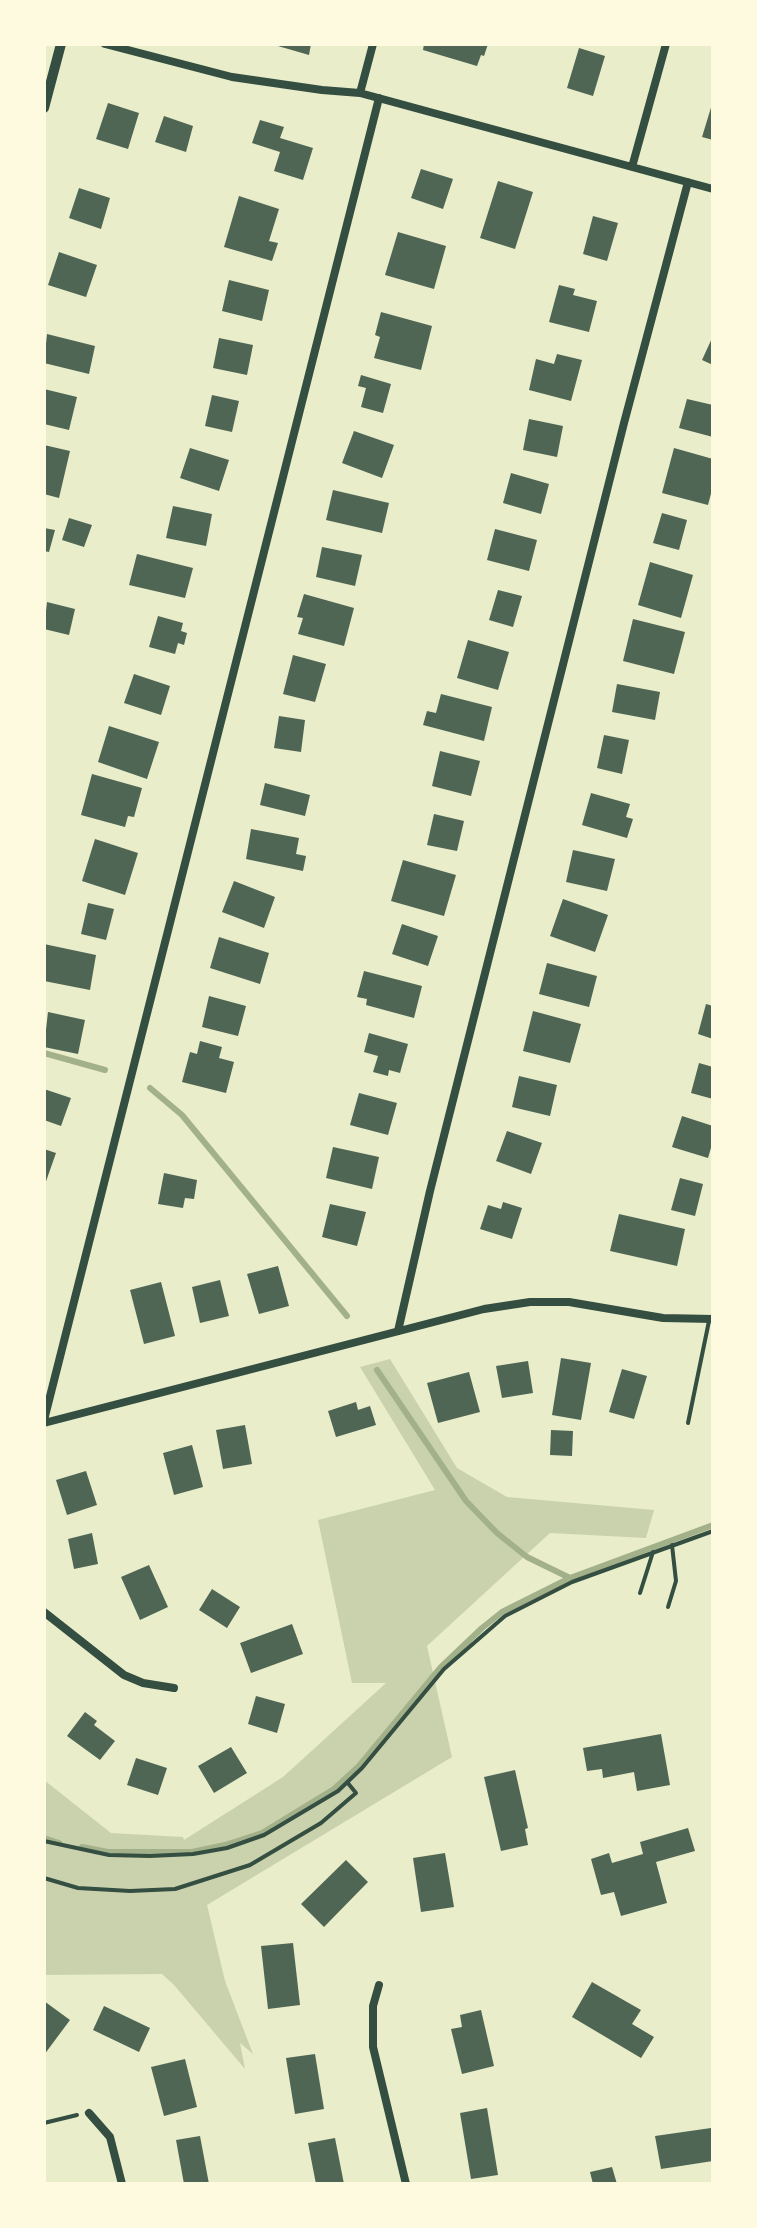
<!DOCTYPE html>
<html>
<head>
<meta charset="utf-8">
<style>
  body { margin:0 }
  #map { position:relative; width:757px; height:2228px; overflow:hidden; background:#e9edc9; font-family:Helvetica,sans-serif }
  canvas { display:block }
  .frame { position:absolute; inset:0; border:46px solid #fefae0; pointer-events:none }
</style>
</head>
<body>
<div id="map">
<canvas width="757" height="2228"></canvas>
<div class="frame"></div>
</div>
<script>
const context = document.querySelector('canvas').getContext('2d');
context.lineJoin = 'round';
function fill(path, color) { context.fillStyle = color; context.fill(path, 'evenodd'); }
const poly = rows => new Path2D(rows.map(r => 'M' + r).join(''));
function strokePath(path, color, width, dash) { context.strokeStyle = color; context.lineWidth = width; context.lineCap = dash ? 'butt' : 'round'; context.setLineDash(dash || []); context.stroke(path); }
fill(poly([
  [390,1359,457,1468,507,1497,654,1510,646,1538,550,1533,427,1646,452,1757,207,1905,225,1981,253,2054,240,2043,245,2069,174,1985,162,1974,44,1975,44,1780,111,1833,183,1837,184,1840,283,1777,386,1683,352,1683,318,1520,435,1490,360,1367]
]), '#cad2ad');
strokePath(poly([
  [44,1053,105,1070],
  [150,1088,182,1115,347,1316],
  [377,1370,466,1501,497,1533,527,1557,570,1578],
  [44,1838,59,1843],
  [82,1847,108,1852,192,1852,225,1845,262,1833,334,1789,359,1766,441,1667,482,1628,502,1612,570,1578,713,1525]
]), '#a3b18a', 6);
fill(poly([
  [271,44,311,44,309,55],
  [424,44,488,44,484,56,481,55,477,66,423,50],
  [579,48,605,56,593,96,567,88],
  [713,101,713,140,702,137],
  [108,103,139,113,128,149,96,139],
  [164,116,193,126,186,152,155,142],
  [260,120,284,127,280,138,313,148,303,180,274,171,280,152,252,143],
  [421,169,453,179,443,209,411,198],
  [498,181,533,192,515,249,480,238],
  [79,188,110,198,101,229,69,218],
  [239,196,279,209,269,241,278,243,272,261,224,247],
  [593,216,618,223,607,261,583,254],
  [398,232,446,246,434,289,385,275],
  [59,252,97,265,86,297,48,285],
  [229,280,269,290,262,321,222,311],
  [559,285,575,289,573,295,597,301,589,332,549,322],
  [381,312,432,326,421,370,374,358,380,337,375,335],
  [47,334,95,346,89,374,44,363],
  [713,336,713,365,702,360],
  [219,338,253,345,247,375,213,368],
  [557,354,582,360,571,401,529,390,536,359,554,364],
  [361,375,391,384,383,413,361,407,366,388,358,386],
  [44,389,77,397,69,430,44,424],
  [212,395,239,401,232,432,205,426],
  [687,399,713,405,713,437,679,428],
  [529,419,563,426,557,457,523,450],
  [354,431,394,445,382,478,342,463],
  [44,445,70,451,59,498,44,494],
  [190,448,229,460,219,491,180,478],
  [674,448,713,459,713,486,708,505,662,493],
  [511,473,549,484,541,514,503,503],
  [333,490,389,503,382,533,326,520],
  [173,506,212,514,206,546,166,538],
  [662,513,687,520,679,550,653,543],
  [69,518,92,525,84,547,62,540],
  [44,528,55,530,49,552,44,551],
  [495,529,537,540,529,571,487,560],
  [322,547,362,555,355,586,316,577],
  [137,554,193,568,185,598,129,585],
  [650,562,693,575,681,618,638,605],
  [498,590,522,596,513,627,489,620],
  [304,594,354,608,344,646,298,634,303,618,297,617],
  [47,602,75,609,69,635,44,629],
  [158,616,183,623,181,631,187,633,184,645,178,643,175,654,149,647],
  [633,619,685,632,674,674,623,661],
  [468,640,509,652,498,690,457,678],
  [293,655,326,664,315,702,283,694],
  [134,674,170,686,161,715,124,703],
  [617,684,660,692,655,720,612,712],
  [441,694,492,707,484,741,423,725,427,711,436,713],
  [279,716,305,720,301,752,274,748],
  [109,726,159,742,147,779,98,762],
  [604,735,629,740,622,774,597,768],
  [440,751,480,761,471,796,432,786],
  [92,774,142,788,134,817,128,816,125,827,81,815],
  [265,783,310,795,305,816,260,805],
  [591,793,630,804,626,817,633,819,627,838,582,825],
  [434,814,464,821,457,851,427,845],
  [251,829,299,838,296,854,306,856,303,871,246,859],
  [95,839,138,853,125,895,82,881],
  [573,850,615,859,607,891,566,882],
  [403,860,456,875,444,916,391,901],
  [234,881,275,897,264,928,222,912],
  [563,899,608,915,595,952,550,936],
  [88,903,114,909,106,940,81,934],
  [402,924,438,936,428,966,392,954],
  [219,937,269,953,260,984,210,968],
  [44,944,96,955,90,990,44,981],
  [547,963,597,976,589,1007,539,994],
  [364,971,422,986,414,1018,366,1005,367,999,357,997],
  [209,996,246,1006,238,1036,202,1027],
  [706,1004,713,1006,713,1039,698,1034],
  [533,1011,581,1024,570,1063,523,1051],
  [48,1012,85,1020,78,1054,44,1047],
  [369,1033,408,1044,400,1073,389,1070,388,1076,373,1072,378,1056,364,1052],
  [200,1041,222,1047,219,1058,234,1062,226,1093,182,1082,190,1052,197,1054],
  [699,1063,713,1067,713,1099,691,1093],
  [519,1076,557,1085,550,1116,512,1107],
  [44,1089,71,1098,61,1126,44,1120],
  [359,1093,397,1103,388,1135,350,1125],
  [682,1116,713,1126,713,1141,708,1158,672,1147],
  [507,1131,542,1143,531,1174,496,1161],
  [333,1147,379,1157,372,1189,326,1178],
  [44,1149,56,1153,44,1187],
  [164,1173,197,1180,194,1199,185,1198,183,1208,158,1204],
  [680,1178,703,1184,695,1216,671,1210],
  [503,1202,522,1208,512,1239,480,1229,488,1205,501,1209],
  [330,1204,366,1212,357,1246,322,1237],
  [619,1214,685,1229,677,1266,610,1251],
  [278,1266,289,1306,259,1314,247,1274],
  [220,1280,229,1316,200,1323,192,1287],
  [161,1282,175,1336,144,1344,130,1290],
  [561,1358,591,1363,581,1420,552,1415],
  [528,1361,533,1393,502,1398,496,1366],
  [622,1369,647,1376,634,1419,609,1412],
  [469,1372,480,1412,438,1423,427,1383],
  [356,1402,358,1410,370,1406,376,1425,336,1437,328,1411],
  [245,1425,252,1464,223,1469,216,1430],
  [551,1430,573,1431,572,1456,550,1455],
  [192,1445,203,1487,174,1495,163,1453],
  [86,1471,97,1505,67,1515,56,1480],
  [92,1533,98,1564,74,1569,68,1539],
  [149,1565,168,1607,140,1620,121,1577],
  [212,1589,240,1607,227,1628,199,1610],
  [292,1624,303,1654,251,1673,240,1643],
  [256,1696,285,1704,277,1733,248,1724],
  [85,1712,97,1721,94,1725,115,1741,100,1760,67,1736],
  [661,1734,670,1785,637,1791,634,1772,603,1778,602,1769,587,1771,583,1748],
  [231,1747,247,1773,214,1793,198,1766],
  [136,1758,167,1768,158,1795,127,1785],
  [515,1770,528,1828,525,1829,528,1845,501,1851,484,1777],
  [688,1828,695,1851,656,1862,667,1903,621,1916,614,1892,601,1895,591,1859,609,1853,612,1863,643,1854,640,1842],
  [445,1853,454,1907,421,1912,413,1858],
  [346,1860,368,1882,324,1927,301,1904],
  [293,1943,300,2005,268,2009,261,1946],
  [592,1982,641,2010,632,2024,654,2037,641,2058,572,2017],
  [44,2001,70,2020,44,2055],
  [104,2006,150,2028,139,2052,93,2030],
  [481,2010,494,2066,462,2074,451,2029,462,2027,460,2015],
  [315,2054,324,2109,295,2114,286,2058],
  [185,2059,197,2107,164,2116,151,2067],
  [487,2108,498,2175,471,2179,460,2113],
  [711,2128,713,2161,661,2169,655,2136],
  [200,2136,209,2184,184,2184,176,2140],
  [335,2138,344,2184,316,2184,308,2143],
  [612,2167,617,2184,593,2184,590,2172]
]), '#4f6655');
strokePath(poly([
  [640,1593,653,1552],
  [668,1607,676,1581,672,1545],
  [44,1841,109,1855,150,1856,193,1854,227,1848,264,1835,338,1791,362,1768,444,1669,505,1616,572,1582,713,1531],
  [44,1878,78,1888,130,1891,175,1889,250,1865,321,1823,356,1793,347,1782],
  [44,2123,77,2115]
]), '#344e41', 4);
strokePath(poly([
  [688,1423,709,1321]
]), '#344e41', 4);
strokePath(poly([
  [105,44,232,77,322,90,360,93,713,189],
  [360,93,373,44],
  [632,167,666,44],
  [398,1331,430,1191,624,423,688,182],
  [44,1420,379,98],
  [44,1423,484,1309,530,1302,569,1302,663,1318,713,1319],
  [44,1612,124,1675,143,1683,174,1688],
  [379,1985,373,2006,373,2047,406,2184],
  [89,2113,110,2137,122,2184]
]), '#344e41', 8);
strokePath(poly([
  [44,108,61,44]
]), '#344e41', 10);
</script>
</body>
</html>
